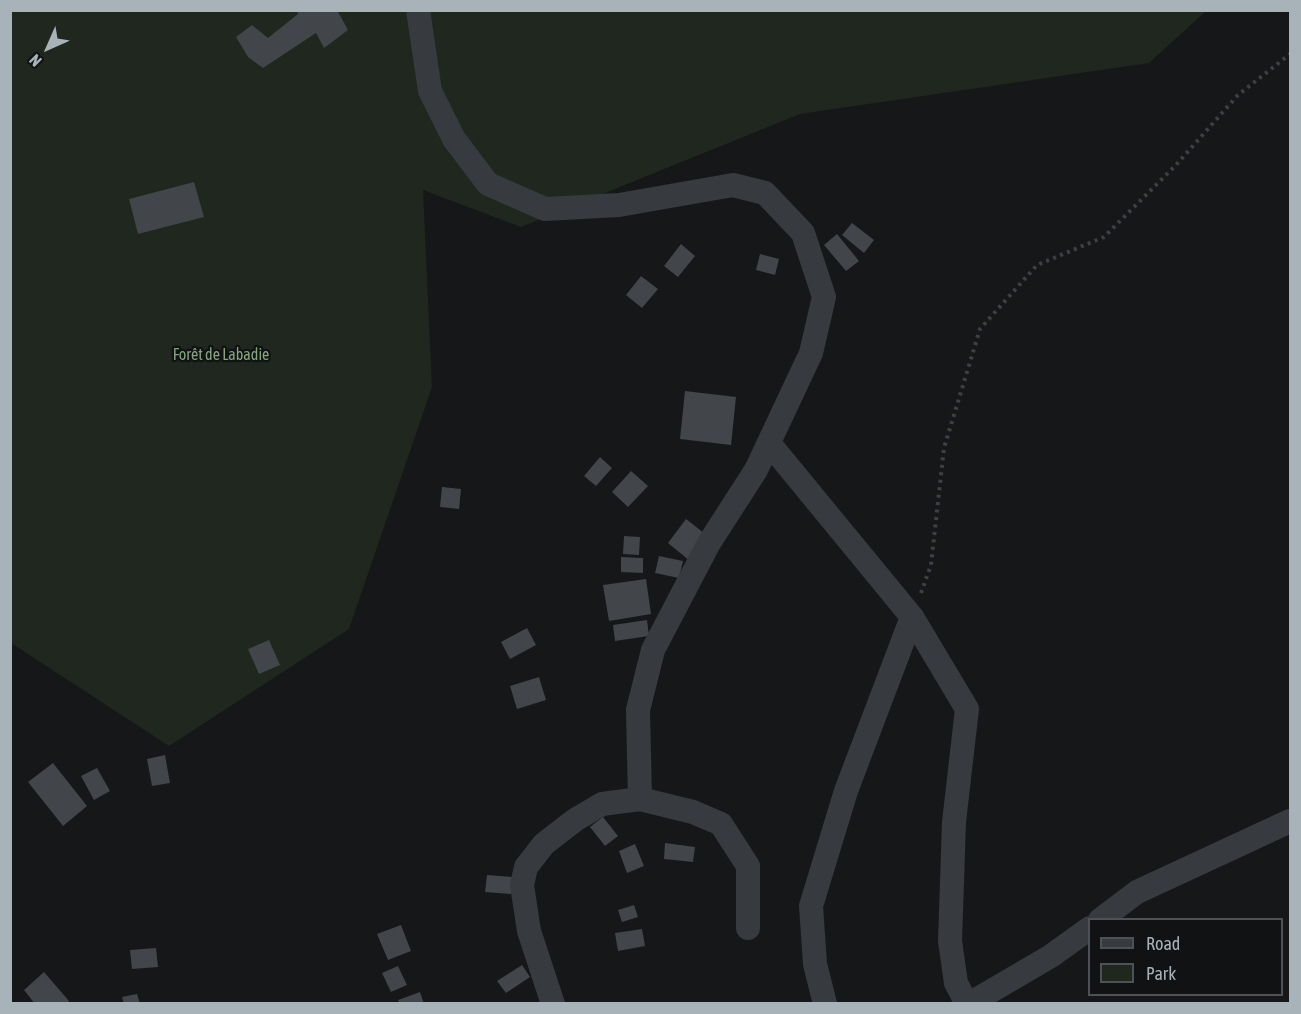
<!DOCTYPE html>
<html>
<head>
<meta charset="utf-8">
<style>
  body { margin:0 }
  #map { position:relative; width:1301px; height:1014px; overflow:hidden; background:#161719; font-family:"Asap Condensed",sans-serif }
  canvas { display:block }
  .frame { position:absolute; inset:0; border:12px solid #a8b2b9; pointer-events:none }
  .legend { position:absolute; left:1088px; top:918px; width:195px; height:78px; box-sizing:border-box; background:#111214; border:2px solid #4d5256; margin:0; padding:8px 10px; list-style:none; font-size:18px; color:#a8b2b9 }
  .legend li { display:flex; align-items:center; gap:12px; height:30px }
  .legend b { width:30px; border:2px solid #4d5256 }
  .north { position:absolute; left:18px; top:18px; width:60px; height:60px; -webkit-text-stroke:4px #111214; paint-order:stroke; rotate:225deg; font-size:16px; font-weight:700; line-height:24px; text-align:center; color:#a8b2b9 }
  .north::after { content:''; display:block; margin:auto; width:21px; height:27px; background:#a8b2b9; clip-path:polygon(50% 0,100% 100%,50% 72%,0 100%) }
</style>
</head>
<body>
<div id="map">
<canvas width="1301" height="1014"></canvas>
<div class="frame"></div>
<ul class="legend">
<li><b style="height:8px;background:#373a3e"></b>Road</li>
<li><b style="height:16px;background:#1f271e"></b>Park</li>
</ul>
<div class="north">N</div>
</div>
<script>
const context = document.querySelector('canvas').getContext('2d');
context.lineJoin = 'round';
function fill(path, color) { context.fillStyle = color; context.fill(path, 'evenodd'); }
const poly = rows => new Path2D(rows.map(r => 'M' + r).join(''));
function strokePath(path, color, width, dash) { context.strokeStyle = color; context.lineWidth = width; context.lineCap = dash ? 'butt' : 'round'; context.setLineDash(dash || []); context.stroke(path); }
function write(font, color, halo, rows, align = 'center') {
  context.font = font + ' "Asap Condensed",sans-serif'; context.lineWidth = 4.5; context.setLineDash([]); context.textBaseline = 'middle'; context.strokeStyle = halo; context.fillStyle = color; for (const [text, x, y, turn = 0] of rows) {
    context.save(); context.translate(x, y); context.rotate((+turn || 0) * Math.PI / 180); context.textAlign = isNaN(turn) ? turn : align; if (halo) context.strokeText(text, 0, 0); context.fillText(text, 0, 0); context.restore();
  }
}
fill(poly([
  [10,11,1206,11,1149,63,800,114,521,227,423,190,432,387,349,629,169,746,11,643]
]), '#1f271e');
fill(poly([
  [297,10,337,10,348,30,324,48,316,33,263,68,248,57,236,37,252,25,268,38,298,14],
  [194,182,204,217,138,234,129,199],
  [852,223,874,240,864,253,842,235],
  [837,234,859,261,846,271,824,245],
  [681,244,695,256,678,277,664,266],
  [760,254,779,259,775,275,756,270],
  [641,276,658,289,642,308,626,295],
  [685,391,736,397,731,445,680,439],
  [600,457,612,468,596,486,584,476],
  [631,471,648,486,628,507,612,492],
  [442,487,461,489,459,509,440,507],
  [686,519,709,537,690,561,668,543],
  [624,536,640,537,639,555,623,554],
  [659,556,683,561,679,578,655,573],
  [621,557,643,558,643,573,621,572],
  [646,579,651,614,609,621,603,585],
  [647,620,649,636,615,641,613,625],
  [527,628,536,645,510,659,501,642],
  [269,640,280,665,259,674,248,649],
  [539,677,546,700,517,709,510,686],
  [165,755,170,783,152,786,147,759],
  [53,763,87,806,63,826,28,782],
  [97,768,110,791,94,800,81,776],
  [603,817,618,836,605,846,590,827],
  [665,843,695,847,693,862,664,859],
  [635,844,644,866,627,873,619,851],
  [487,875,512,877,511,894,485,892],
  [634,905,638,917,622,922,618,910],
  [401,925,411,951,388,960,377,934],
  [642,929,645,946,618,951,615,933],
  [156,948,158,967,132,969,130,950],
  [522,965,530,977,506,993,497,981],
  [398,966,407,985,391,992,382,973],
  [44,972,69,1001,66,1004,35,1004,24,990],
  [420,992,424,1004,400,1004,398,1000],
  [137,994,140,1004,124,1004,122,997]
]), '#424549');
strokePath(poly([
  [921,593,931,565,944,448,980,329,1037,265,1104,237,1176,165,1238,95,1290,54]
]), '#3d4145', 4, [3, 4.5]);
strokePath(poly([
  [418,10,430,91,454,139,488,184,545,209,619,205,733,185,765,193,803,233,824,297,811,353,756,470,709,543,653,650,638,710,640,799],
  [769,443,912,617,967,709,954,822,950,941,956,983,967,1004],
  [1100,920,1137,892,1290,821],
  [553,1004,529,931,522,885,526,867,544,844,575,820,602,804,640,799,693,812,721,824,748,866,748,928],
  [825,1004,815,964,811,906,846,791,912,617],
  [969,1004,1051,956,1090,928]
]), '#373a3e', 24);
write('16px', '#85a57e', '#111214', [
  ["Forêt de Labadie",221,355]
]);
</script>
</body>
</html>
